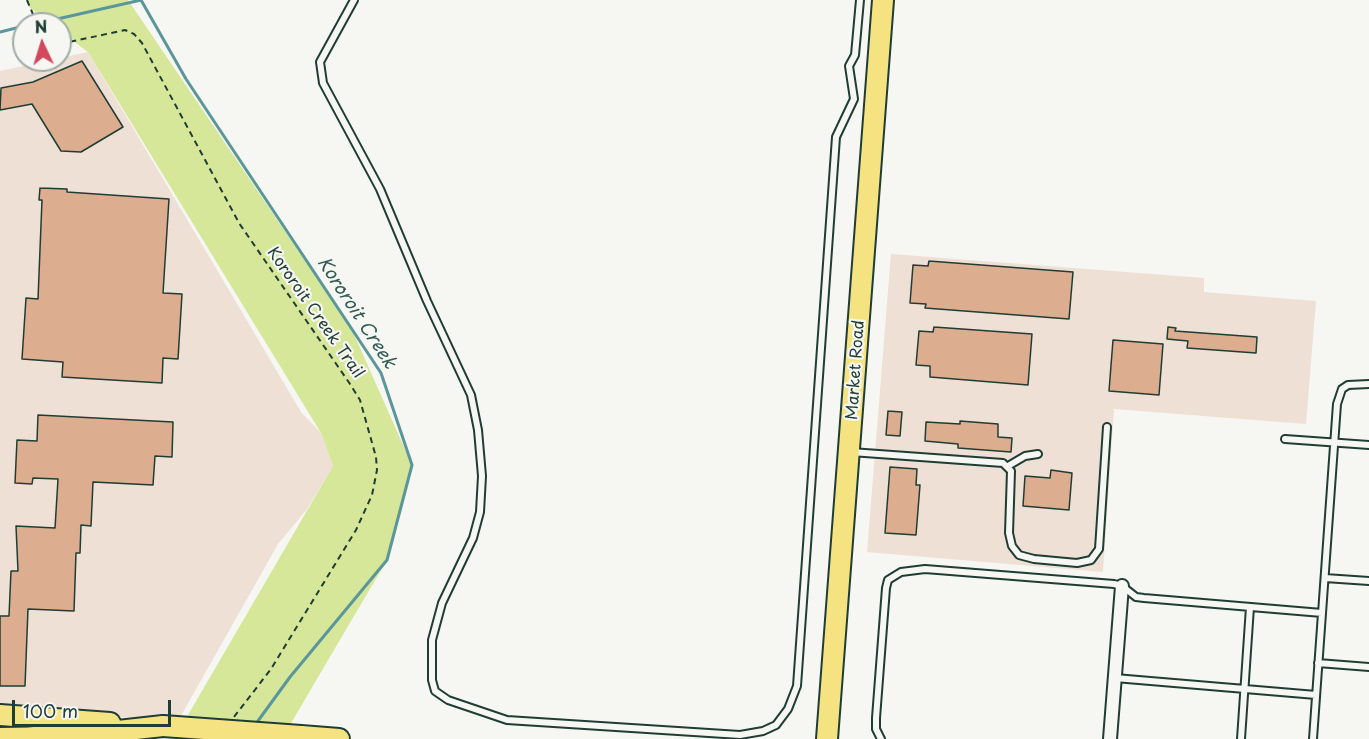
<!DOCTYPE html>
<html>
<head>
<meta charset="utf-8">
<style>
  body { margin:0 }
  #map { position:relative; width:1369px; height:739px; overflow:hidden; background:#f6f6f2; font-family:"Playpen Sans",sans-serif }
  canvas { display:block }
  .north { position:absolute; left:12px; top:12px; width:60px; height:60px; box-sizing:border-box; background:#f6f6f2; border:2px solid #a0aca6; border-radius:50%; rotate:356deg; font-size:16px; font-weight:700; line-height:24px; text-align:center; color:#1f3d34 }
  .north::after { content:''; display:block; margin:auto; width:21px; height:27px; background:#d1495b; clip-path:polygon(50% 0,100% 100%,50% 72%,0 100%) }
  .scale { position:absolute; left:12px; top:700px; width:159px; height:27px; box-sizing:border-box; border:3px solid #1f3d34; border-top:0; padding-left:8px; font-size:18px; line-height:21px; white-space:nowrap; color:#1f3d34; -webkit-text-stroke:4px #f6f6f2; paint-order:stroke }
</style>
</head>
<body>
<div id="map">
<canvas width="1369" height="739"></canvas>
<div class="north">N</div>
<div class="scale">100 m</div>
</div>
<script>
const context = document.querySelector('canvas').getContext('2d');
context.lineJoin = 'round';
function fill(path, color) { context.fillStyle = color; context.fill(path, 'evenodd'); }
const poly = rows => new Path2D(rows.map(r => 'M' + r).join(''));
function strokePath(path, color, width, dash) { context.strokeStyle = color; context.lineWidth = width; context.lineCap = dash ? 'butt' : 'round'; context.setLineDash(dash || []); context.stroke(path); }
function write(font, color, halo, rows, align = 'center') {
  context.font = font + ' "Playpen Sans",sans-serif'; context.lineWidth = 4.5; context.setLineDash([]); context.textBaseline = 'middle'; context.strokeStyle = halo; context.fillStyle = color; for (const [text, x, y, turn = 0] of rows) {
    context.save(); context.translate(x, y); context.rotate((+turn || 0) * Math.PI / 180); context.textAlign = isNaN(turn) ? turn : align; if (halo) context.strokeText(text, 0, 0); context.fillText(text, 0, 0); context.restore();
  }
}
fill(poly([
  [88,52,301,412,321,433,333,466,307,509,278,544,178,721,0,709,0,71],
  [891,254,1204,278,1204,292,1316,301,1306,424,1114,409,1103,572,867,552]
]), '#eee0d4');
fill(poly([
  [26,0,128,0,352,330,412,465,387,560,284,735,181,727,333,466,321,433,88,52,60,31,60,24,51,24,29,7]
]), '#d6e79a');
strokePath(poly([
  [141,0,186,79,381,373,412,465,387,560,290,677,255,725],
  [44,22,141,0],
  [0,32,24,26]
]), '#5a969a', 3);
const building = poly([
  [82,61,123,127,81,152,61,151,32,104,0,110,1,88,33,82,82,61],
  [40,188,67,189,67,192,169,199,163,293,182,294,178,359,163,358,162,383,62,377,63,362,22,359,26,298,38,299,42,200,39,200,40,188],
  [929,261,1073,272,1069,319,925,308,926,304,910,303,913,265,928,266,929,261],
  [934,327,1032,334,1028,385,930,377,930,366,916,365,919,331,933,332,934,327],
  [1168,327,1176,328,1175,331,1257,337,1256,353,1187,348,1188,341,1167,339,1168,327],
  [1113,340,1163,344,1159,395,1109,391,1113,340],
  [888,411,902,412,900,436,886,435,888,411],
  [38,415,173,422,172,457,155,456,153,485,93,482,91,526,81,525,80,553,76,553,74,611,28,609,25,686,0,686,0,616,9,616,11,571,18,571,16,526,55,528,58,479,33,478,32,484,15,483,17,440,37,441,38,415],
  [960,421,998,424,998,437,1012,438,1011,452,958,448,958,444,925,441,926,422,960,424,960,421],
  [890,467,917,469,916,485,920,485,916,535,885,533,890,467],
  [1051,470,1072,473,1069,510,1023,506,1025,476,1050,478,1051,470]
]);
fill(building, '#ddad8f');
strokePath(building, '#1f3d34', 1.5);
const service = poly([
  [354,0,320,62,323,83,380,189,427,301,471,395,478,430,482,476,480,512,473,538,442,603,432,640,432,680,435,691,448,700,507,720,740,735,763,731,776,725,788,709,797,686,836,137,854,99,849,66,855,55,860,0],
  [1285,439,1369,445],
  [851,452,1003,463,1011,471,1009,533,1012,546,1019,555,1034,559,1077,563,1091,560,1099,549,1107,427],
  [1008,466,1025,456,1038,454],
  [1325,578,1369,581],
  [1318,663,1369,667],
  [1115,678,1316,695],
  [881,739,876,729,876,718,886,588,888,580,901,572,925,569,1114,584,1122,586,1136,597,1144,598,1322,613],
  [1241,739,1250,607],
  [1313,739,1337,404,1342,389,1348,385,1369,384]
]);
const minor = poly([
  [1110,739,1122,586]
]);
const primary = poly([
  [0,715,110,723],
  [301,736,339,739],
  [0,738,64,737,163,726],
  [827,739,883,0]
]);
strokePath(service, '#1f3d34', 10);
strokePath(minor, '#1f3d34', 16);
strokePath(primary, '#1f3d34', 24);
strokePath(poly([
  [27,0,37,24],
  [60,44,125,30,134,34,142,43,239,223,350,384,360,400,376,457,377,470,372,495,356,530,271,669,234,717]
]), '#1f3d34', 2, [6, 4.5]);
strokePath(service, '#f6f6f2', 6);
strokePath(minor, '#f6f6f2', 12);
strokePath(primary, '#f5e382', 20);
const primaryBridge = poly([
  [163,726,301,736]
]);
strokePath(primaryBridge, '#1f3d34', 24, []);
strokePath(primaryBridge, '#f5e382', 20);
write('16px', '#1f3d34', '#f6f6f2', [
  ["Kororoit Creek Trail",315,313,55],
  ["Market Road",856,370,-86]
]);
write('italic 18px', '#335b56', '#f6f6f2', [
  ["Kororoit Creek",356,313,57]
]);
</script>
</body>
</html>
